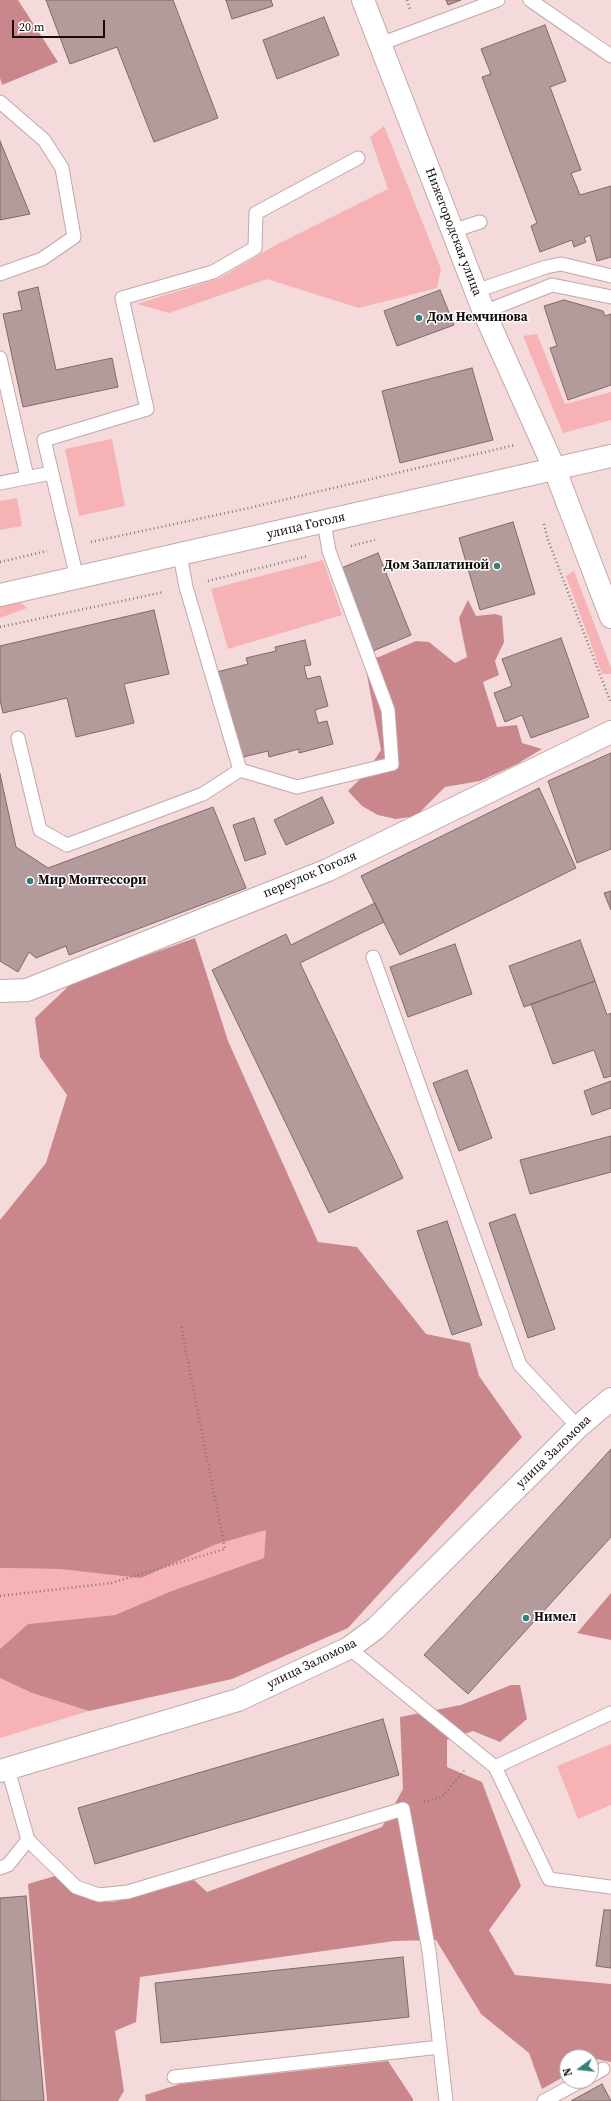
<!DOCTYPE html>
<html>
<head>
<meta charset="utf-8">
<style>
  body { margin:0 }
  #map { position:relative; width:611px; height:2101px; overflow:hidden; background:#f4dadb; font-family:"Source Serif 4",serif }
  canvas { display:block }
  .north { position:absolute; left:559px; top:2049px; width:40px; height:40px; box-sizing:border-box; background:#fff; border:1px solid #a19e9e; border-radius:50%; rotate:255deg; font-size:11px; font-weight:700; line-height:16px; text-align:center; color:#140c0c }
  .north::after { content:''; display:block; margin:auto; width:14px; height:18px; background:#367f7f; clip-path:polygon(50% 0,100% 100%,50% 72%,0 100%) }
  .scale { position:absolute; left:12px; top:20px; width:93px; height:18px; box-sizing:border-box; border:2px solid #140c0c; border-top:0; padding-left:5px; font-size:12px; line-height:14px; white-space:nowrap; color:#140c0c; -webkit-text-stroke:3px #fff; paint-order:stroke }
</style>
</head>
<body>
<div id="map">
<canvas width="611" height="2101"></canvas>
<div class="north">N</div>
<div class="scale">20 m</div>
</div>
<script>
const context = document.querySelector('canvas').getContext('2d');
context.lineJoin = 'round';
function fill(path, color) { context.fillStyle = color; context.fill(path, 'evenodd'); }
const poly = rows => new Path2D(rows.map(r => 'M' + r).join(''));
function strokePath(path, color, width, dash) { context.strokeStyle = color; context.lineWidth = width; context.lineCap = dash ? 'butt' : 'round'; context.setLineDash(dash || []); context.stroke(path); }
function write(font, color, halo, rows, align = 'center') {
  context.font = font + ' "Source Serif 4",serif'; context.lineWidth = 3; context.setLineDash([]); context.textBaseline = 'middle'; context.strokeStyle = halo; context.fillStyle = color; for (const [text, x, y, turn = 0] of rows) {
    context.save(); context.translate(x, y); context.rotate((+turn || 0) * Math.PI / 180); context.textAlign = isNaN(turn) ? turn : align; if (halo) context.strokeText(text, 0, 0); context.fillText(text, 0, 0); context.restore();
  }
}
fill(poly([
  [384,126,441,269,437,288,359,308,267,279,169,313,137,304,220,278,274,246,388,189,370,137],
  [537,334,565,404,611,392,611,420,563,433,523,336],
  [112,439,125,506,79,516,65,449],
  [17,498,22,526,0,530,0,501],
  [323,560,342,615,228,649,211,589],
  [574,571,611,668,611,674,602,674,566,576],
  [18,600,27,608,0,618,0,604],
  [266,1530,264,1558,169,1592,115,1615,28,1624,0,1649,0,1568,61,1569,214,1545],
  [0,1678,32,1693,89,1711,0,1738],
  [611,1744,611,1805,578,1819,557,1766]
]), '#f6b2b5');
fill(poly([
  [0,0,18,0,58,62,2,85,0,78],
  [468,600,476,616,495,614,502,616,504,642,495,661,499,675,483,682,497,727,517,725,522,743,542,749,517,764,480,781,445,787,416,816,396,819,378,815,362,806,348,791,366,773,381,750,364,659,379,657,416,641,429,642,455,663,467,657,459,618],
  [195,938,228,1041,318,1242,357,1247,426,1334,470,1343,479,1376,522,1437,348,1628,232,1679,89,1711,32,1693,0,1678,0,1649,28,1624,115,1615,169,1592,264,1558,266,1530,214,1545,141,1578,61,1569,0,1568,0,1220,46,1163,67,1095,40,1057,35,1018,73,982],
  [611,1593,611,1640,577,1633],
  [511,1685,520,1685,527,1719,500,1742,473,1731,447,1740,447,1767,482,1782,521,1886,489,1930,515,1975,611,1984,611,2062,596,2059,591,2062,591,2057,567,2057,567,2075,542,2089,529,2053,481,2014,436,1940,394,1941,140,1977,136,2022,115,2031,124,2091,118,2101,47,2101,28,1884,55,1876,90,1900,113,1902,194,1880,207,1892,382,1827,403,1789,400,1717,461,1705],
  [388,2061,413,2099,413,2101,146,2101,145,2095,180,2084]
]), '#ca878b');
const building = poly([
  [46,0,173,0,218,118,154,142,117,47,70,64,46,0],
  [226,0,271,0,273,6,232,19,226,0],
  [446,0,461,0,448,5,446,0],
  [324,17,339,55,277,79,263,40,324,17],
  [545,25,566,81,550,87,581,170,571,173,580,195,611,186,611,257,597,261,590,235,584,238,586,242,574,247,572,240,540,252,531,226,537,223,482,77,491,74,481,49,545,25],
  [0,141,30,214,0,220,0,141],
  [38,287,56,370,112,358,118,387,23,407,3,314,22,310,18,292,38,287],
  [440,290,454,325,397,346,384,311,440,290],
  [564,300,603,311,605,316,611,314,611,385,568,400,550,348,557,346,544,306,564,300],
  [472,368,493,440,400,463,382,391,472,368],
  [513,522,535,594,480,610,459,538,513,522],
  [378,553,411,635,373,651,339,569,378,553],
  [154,610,169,674,124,684,134,723,76,737,67,698,3,713,0,700,0,646,154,610],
  [561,638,589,717,531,738,522,715,505,722,494,693,512,686,502,659,561,638],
  [305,640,311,665,304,666,307,679,320,676,328,706,315,710,318,723,327,721,333,744,299,753,299,749,269,757,268,751,239,758,217,672,248,664,246,658,276,651,275,647,305,640],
  [611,753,611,849,577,863,548,781,611,753],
  [0,774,16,847,48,868,213,807,246,888,69,955,66,946,36,958,29,952,18,972,0,961,0,774],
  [539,788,576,868,400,955,361,876,539,788],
  [322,797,334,823,286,845,274,820,322,797],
  [254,818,266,854,245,861,233,825,254,818],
  [611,891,611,910,604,893,611,891],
  [375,903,384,922,300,963,403,1178,329,1213,212,970,286,934,291,945,375,903],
  [580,940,595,981,524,1007,509,966,580,940],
  [455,944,472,994,408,1017,390,967,455,944],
  [595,981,607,1015,611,1013,611,1076,604,1078,594,1050,553,1064,531,1004,595,981],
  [467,1070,492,1138,459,1151,433,1083,467,1070],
  [611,1081,611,1108,592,1115,584,1091,611,1081],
  [611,1136,611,1172,530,1194,520,1160,611,1136],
  [515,1214,555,1329,528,1338,489,1223,515,1214],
  [447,1221,482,1325,452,1335,417,1231,447,1221],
  [611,1449,611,1537,468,1694,424,1655,611,1449],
  [383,1719,399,1775,95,1864,78,1808,383,1719],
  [26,1896,44,2101,0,2101,0,1898,26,1896],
  [604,1910,611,1910,611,1968,596,1966,604,1910],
  [403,1957,409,2017,161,2043,155,1983,403,1957],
  [602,2084,611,2101,571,2101,602,2084]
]);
fill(building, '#b39b9b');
strokePath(building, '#80696a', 1);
const service = poly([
  [530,0,611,56],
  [380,44,498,0],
  [0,102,44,140,62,168,74,237,42,259,0,274],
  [452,231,480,222],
  [476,291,546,267,561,264,611,276],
  [484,312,552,285,611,297],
  [0,358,27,477],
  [0,483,51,473],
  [77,578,44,440,147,409,122,298,213,272,255,248,256,213,358,158],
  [18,738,40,830,67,845,203,794,240,770,186,587,180,555],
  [240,770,297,787,392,764,388,710,329,551,324,522],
  [373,957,520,1365,578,1427],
  [349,1648,495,1767,611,1713],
  [495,1767,549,1879,611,1887],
  [8,1769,28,1840,76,1887,99,1895,128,1892,403,1809,429,1951,446,2101],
  [0,1868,8,1865,28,1840],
  [591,2076,603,2069],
  [174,2077,440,2047],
  [544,2101,581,2081]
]);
const minor = poly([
  [363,0,484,312,555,470,611,617],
  [0,595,611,456],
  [0,991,27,990,328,870,611,732],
  [0,1771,238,1700,349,1648,376,1628,578,1427,611,1399]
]);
strokePath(service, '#c1a8a9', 15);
strokePath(minor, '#c1a8a9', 24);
strokePath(poly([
  [407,0,410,9],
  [544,524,548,540,611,703],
  [91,542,249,508,515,445],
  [351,546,375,540],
  [0,562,47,551],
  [208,581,308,556],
  [0,627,164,592],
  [0,1596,111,1583,225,1549,181,1326],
  [424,1802,442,1797,464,1771]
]), '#877677', 2.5, [1, 3]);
strokePath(service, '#fff', 13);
strokePath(minor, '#fff', 22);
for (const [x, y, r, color] of [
  [419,318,4,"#367f7f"],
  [497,566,4,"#367f7f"],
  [30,881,4,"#367f7f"],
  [526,1618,4,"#367f7f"]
]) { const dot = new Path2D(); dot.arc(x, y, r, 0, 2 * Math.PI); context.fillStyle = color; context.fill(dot); strokePath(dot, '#fff', 1.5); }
write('13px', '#140c0c', '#fff', [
  ["Нижегородская улица",453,232,69],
  ["улица Гоголя",306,526,-13],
  ["переулок Гоголя",310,875,-23],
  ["улица Заломова",554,1452,-44],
  ["улица Заломова",312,1664,-26]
]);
write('bold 13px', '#140c0c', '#fff', [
  ["Дом Немчинова",427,318],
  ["Дом Заплатиной",489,566,"right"],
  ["Мир Монтессори",38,881],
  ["Нимел",534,1618]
], 'left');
</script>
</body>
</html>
